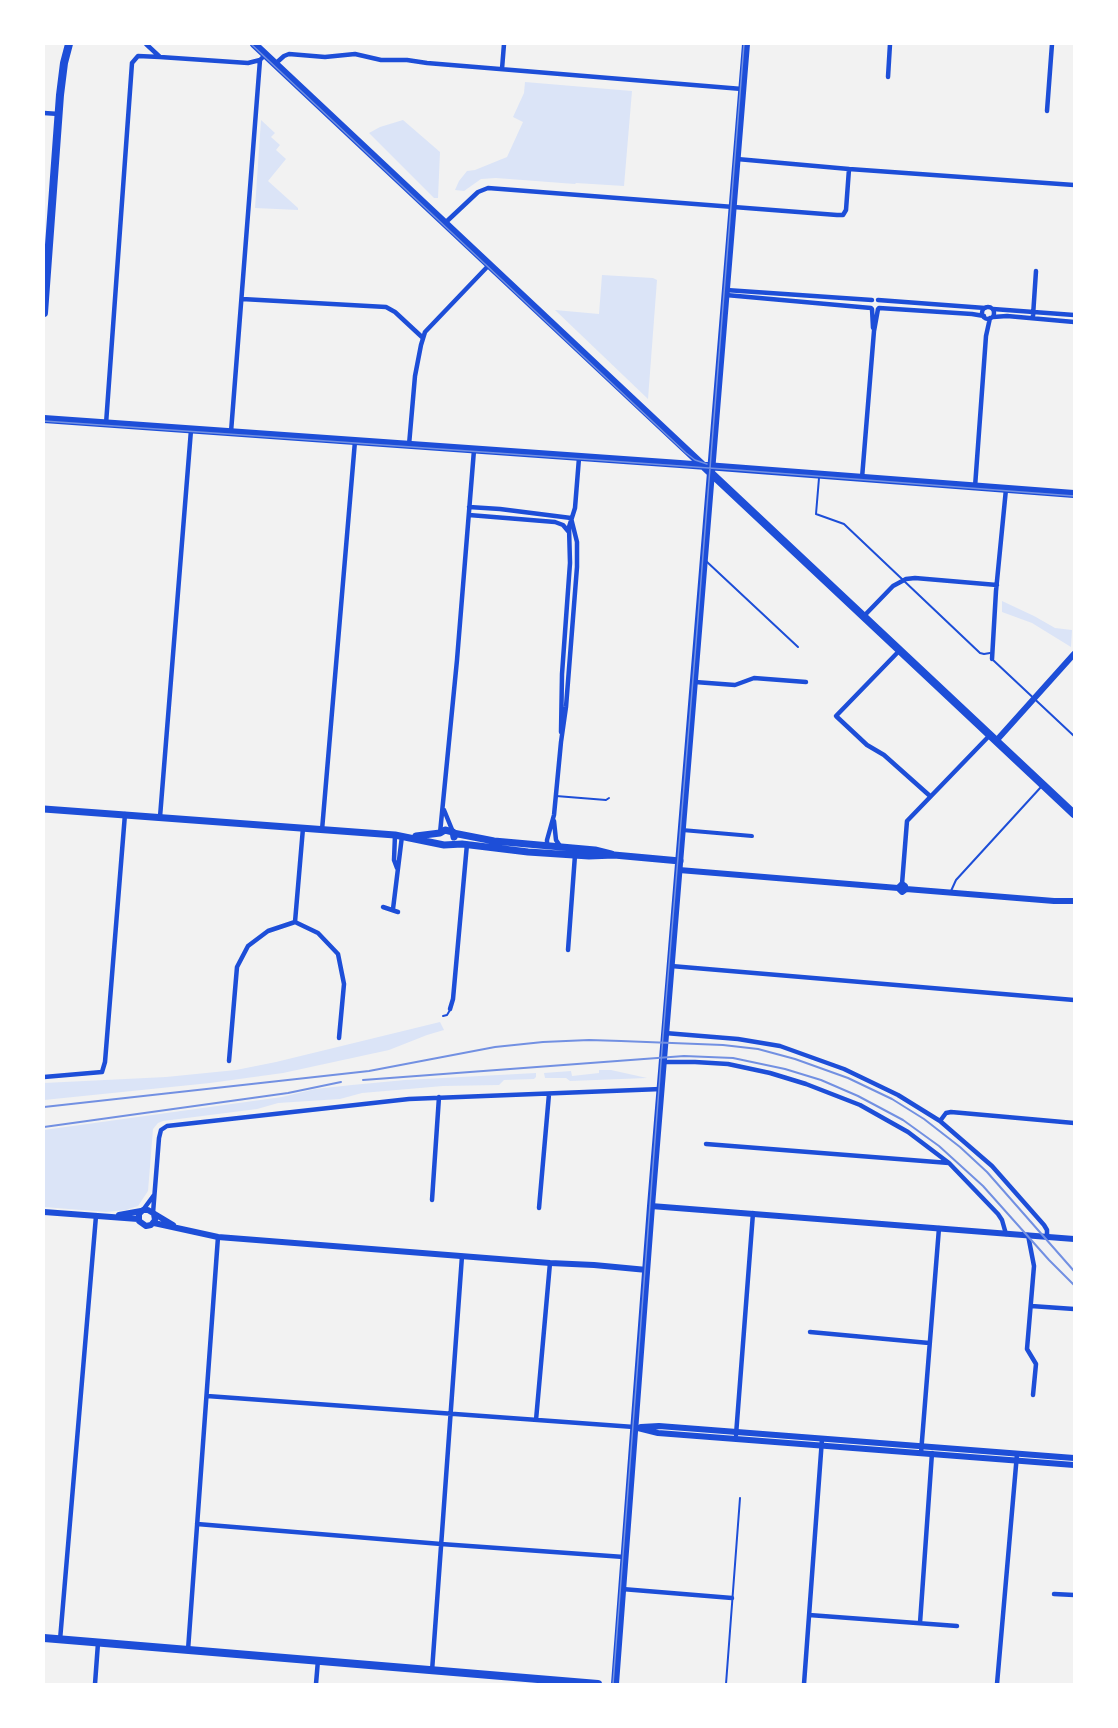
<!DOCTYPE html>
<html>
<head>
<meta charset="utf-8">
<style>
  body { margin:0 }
  #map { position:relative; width:1118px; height:1728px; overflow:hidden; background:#f2f2f2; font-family:Cabin,sans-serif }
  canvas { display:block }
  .frame { position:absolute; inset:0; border:45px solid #fff; pointer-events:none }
</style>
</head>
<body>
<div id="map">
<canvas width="1118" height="1728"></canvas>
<div class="frame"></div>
</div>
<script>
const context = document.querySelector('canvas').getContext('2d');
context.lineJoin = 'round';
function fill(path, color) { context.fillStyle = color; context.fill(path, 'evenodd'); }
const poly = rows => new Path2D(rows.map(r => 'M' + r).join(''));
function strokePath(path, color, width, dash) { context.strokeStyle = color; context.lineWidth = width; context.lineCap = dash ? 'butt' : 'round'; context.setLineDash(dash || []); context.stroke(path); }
fill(poly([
  [525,82,632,91,624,186,576,183,575,184,496,178,481,179,464,191,455,190,459,181,467,171,475,170,507,157,523,122,513,117,524,93],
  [261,120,275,133,271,137,280,145,276,150,286,159,268,181,298,208,298,210,255,208],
  [403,120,440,152,438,198,434,198,369,133,380,127],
  [602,275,653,278,657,280,648,399,555,310,599,314],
  [1002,601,1034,616,1055,628,1072,630,1071,647,1032,623,1002,612],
  [440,1022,444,1030,427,1035,389,1050,283,1073,210,1083,44,1100,44,1083,166,1077,236,1070,276,1062],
  [599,1070,611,1070,647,1078,570,1081,566,1078,545,1078,544,1073,571,1071,572,1076,599,1073],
  [536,1073,536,1077,534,1079,504,1080,499,1085,443,1086,362,1093,340,1099,278,1103,257,1109,163,1121,158,1123,153,1129,148,1191,138,1206,126,1210,106,1212,44,1207,44,1130,282,1097,315,1089,352,1085,405,1080]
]), '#dbe4f7');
strokePath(poly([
  [819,478,816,514,844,524,980,653,984,654,990,653],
  [706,561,798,647],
  [993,660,1074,736],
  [556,796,606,800,609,798],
  [951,891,956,880,1041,787],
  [443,1016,447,1015,450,1010],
  [726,1684,740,1498]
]), '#1d4ed8', 2);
strokePath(poly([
  [682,830,752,836]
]), '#1d4ed8', 4);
strokePath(poly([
  [146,44,160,57,248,63,260,60],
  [275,64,284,56,289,54,325,57,355,54,381,60,407,60,427,63,742,89],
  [502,69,504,44],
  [888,77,890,44],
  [1047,111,1052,44],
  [44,113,59,114],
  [737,159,849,169],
  [445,223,478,192,488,188,837,215,843,215,846,210,849,169,1074,185],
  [726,290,872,300],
  [726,295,871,308],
  [242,299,386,307,395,312,423,338],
  [878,300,985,308],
  '982 313a6 6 0 1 1 12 0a6 6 0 1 1-12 0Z',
  [879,308,972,314,984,316],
  [872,309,873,328],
  [993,309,1074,315],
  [1033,316,1036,271],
  [993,317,1007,316,1074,322],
  [106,424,132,63,138,56,160,57],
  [231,432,260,60,265,55],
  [409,445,415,376,421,345,425,332,489,265],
  [862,478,874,331,878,309],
  [975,487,986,336,990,318],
  [469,507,500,509,571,518],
  [469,515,555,522,563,525,568,531],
  [863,617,893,586,906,579,915,578,997,585],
  [900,650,836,716,867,745,884,755,930,796],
  [992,659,996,591,1006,489],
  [695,682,735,685,754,678,806,682],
  [561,732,562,674,570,563,569,527,575,508,579,458],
  [444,810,453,832],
  [160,817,191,430],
  [554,821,556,840,560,846],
  [322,830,355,441],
  [440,833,457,660,474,450],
  [395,835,394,860,397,868],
  [547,846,547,840,554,815,561,742,566,707,577,567,577,542,571,518],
  [902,884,907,821,990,735],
  [383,907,398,912],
  [393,909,402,836],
  [295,922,303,828],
  [568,950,575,855],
  [671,966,1074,1000],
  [450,1009,453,999,467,844],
  [665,1033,738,1039,780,1046,844,1069,898,1095,940,1121,992,1166,1044,1225,1047,1230,1047,1237],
  [229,1061,237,967,248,946,268,931,295,922,318,933,338,954,344,984,339,1038],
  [663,1062,695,1062,728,1064,770,1073,806,1084,860,1105,908,1132,949,1163,998,1214,1002,1220,1006,1234],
  [44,1077,102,1072,105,1062,125,814],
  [940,1121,946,1113,951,1112,1074,1123],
  [706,1144,949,1163],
  [432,1200,439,1097],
  [539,1208,549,1094],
  [143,1210,154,1195],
  [153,1213,159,1138,161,1130,167,1126,409,1099,661,1089],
  [1028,1235,1034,1266,1027,1349,1036,1364,1033,1395],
  [1031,1306,1074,1309],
  [810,1332,929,1343],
  [207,1396,634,1427],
  [536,1420,550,1263],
  [736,1435,753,1213],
  [921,1453,939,1228],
  [197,1524,441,1544,624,1557],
  [622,1589,732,1598],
  [1054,1594,1074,1595],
  [809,1615,957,1626],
  [920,1623,932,1453],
  [60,1640,96,1216],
  [188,1650,218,1237],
  [432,1671,462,1256],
  [95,1684,98,1643],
  [316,1684,318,1660],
  [804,1684,822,1439],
  [997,1684,1017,1454]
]), '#1d4ed8', 4.5);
strokePath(poly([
  [996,741,1074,654],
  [679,870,898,888,902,892,906,889,905,886,902,884,898,888],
  [906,889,1054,901,1074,901],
  [651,1206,1074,1239],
  [44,1212,138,1219],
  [154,1214,155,1220,151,1225,146,1226,139,1221,139,1214,143,1210,148,1210,173,1225],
  [119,1215,141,1211],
  [154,1223,218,1237,550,1263,594,1265,647,1270],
  [634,1427,658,1433,1074,1465],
  [641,1427,659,1426,1074,1458]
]), '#1d4ed8', 6);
strokePath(poly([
  [44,809,395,835,444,845,462,844,528,852,589,856,614,855,680,861],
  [453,833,494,841,595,850,611,854],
  [416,836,440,833,445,830,453,832,454,837]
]), '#1d4ed8', 7);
strokePath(poly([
  [254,44,1074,814],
  [44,313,60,95,64,63,69,44],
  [44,419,680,464,1074,494],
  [44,1638,598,1684],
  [615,1684,651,1206,746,44]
]), '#1d4ed8', 8);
strokePath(poly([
  [251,44,686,453,695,460,707,464],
  [44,421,737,470,1074,496],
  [613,1684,663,1036,695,655,744,44]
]), '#7290e2', 1.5);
strokePath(poly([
  [363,1080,684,1056,733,1058,785,1069,821,1080,858,1096,903,1120,939,1146,983,1186,1049,1260,1074,1285],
  [44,1107,369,1071,495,1047,543,1042,589,1040,621,1041,723,1045,758,1049,795,1059,848,1078,892,1099,924,1119,960,1147,987,1172,1074,1271],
  [44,1127,288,1093,341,1082]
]), '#7290e2', 2);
</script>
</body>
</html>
